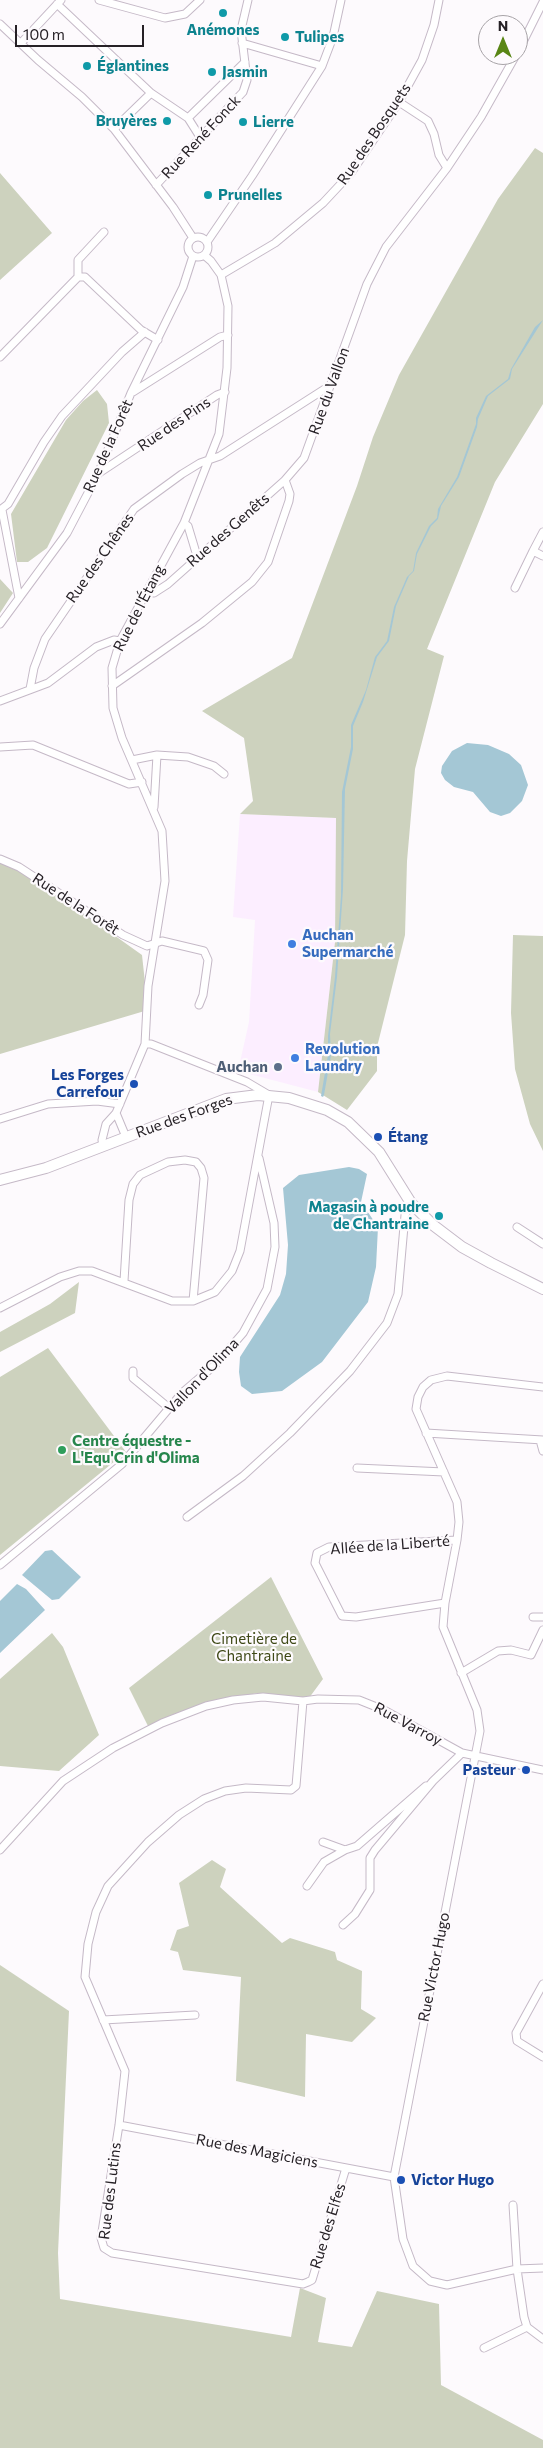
<!DOCTYPE html>
<html>
<head>
<meta charset="utf-8">
<style>
  body { margin:0 }
  #map { position:relative; width:543px; height:2448px; overflow:hidden; background:#fdfafd; font-family:Commissioner,sans-serif }
  canvas { display:block }
  .north { position:absolute; left:478px; top:15px; width:50px; height:50px; box-sizing:border-box; background:#fdfafd; border:1px solid #a7a3a7; border-radius:50%; rotate:0deg; font-size:14px; font-weight:700; line-height:20px; text-align:center; color:#262126 }
  .north::after { content:''; display:block; margin:auto; width:18px; height:22px; background:#598615; clip-path:polygon(50% 0,100% 100%,50% 72%,0 100%) }
  .scale { position:absolute; left:15px; top:25px; width:129px; height:22px; box-sizing:border-box; border:2px solid #262126; border-top:0; padding-left:6px; font-size:15px; line-height:18px; white-space:nowrap; color:#262126; -webkit-text-stroke:4px #fdfafd; paint-order:stroke }
</style>
</head>
<body>
<div id="map">
<canvas width="543" height="2448"></canvas>
<div class="north">N</div>
<div class="scale">100 m</div>
</div>
<script>
const context = document.querySelector('canvas').getContext('2d');
context.lineJoin = 'round';
function fill(path, color) { context.fillStyle = color; context.fill(path, 'evenodd'); }
const poly = rows => new Path2D(rows.map(r => 'M' + r).join(''));
function strokePath(path, color, width, dash) { context.strokeStyle = color; context.lineWidth = width; context.lineCap = dash ? 'butt' : 'round'; context.setLineDash(dash || []); context.stroke(path); }
function write(font, color, halo, rows, align = 'center') {
  context.font = font + ' Commissioner,sans-serif'; context.lineWidth = 4.5; context.setLineDash([]); context.textBaseline = 'middle'; context.strokeStyle = halo; context.fillStyle = color; for (const [text, x, y, turn = 0] of rows) {
    context.save(); context.translate(x, y); context.rotate((+turn || 0) * Math.PI / 180); context.textAlign = isNaN(turn) ? turn : align; if (halo) context.strokeText(text, 0, 0); context.fillText(text, 0, 0); context.restore();
  }
}
fill(poly([
  [240,814,337,818,335,942,318,1092,238,1071,249,1022,255,920,233,917]
]), '#fceeff');
fill(poly([
  [535,148,543,153,543,404,495,482,427,649,444,656,415,769,407,861,405,935,377,1047,377,1071,347,1110,318,1092,335,942,336,818,240,814,253,801,244,738,202,711,292,658,357,486,373,437,399,375,498,199],
  [0,173,52,233,0,280],
  [97,390,107,404,109,423,47,548,28,562,17,562,11,514,66,420,83,401],
  [0,579,13,593,0,613],
  [0,859,31,876,142,955,148,1010,0,1054],
  [513,935,543,936,543,1151,530,1124,515,1069,511,1013],
  [79,1282,75,1313,0,1352,0,1332,50,1304],
  [48,1348,126,1452,0,1555,0,1377],
  [271,1577,323,1679,309,1698,258,1693,203,1703,148,1726,129,1688],
  [52,1633,63,1647,99,1735,59,1771,0,1766,0,1679],
  [212,1860,226,1869,220,1887,282,1943,290,1938,335,1952,337,1960,362,1971,361,2009,376,2018,352,2042,306,2034,305,2097,236,2081,241,1977,183,1970,178,1952,170,1950,177,1930,189,1926,179,1883],
  [0,1965,69,2011,58,2253,60,2299,291,2337,300,2288,326,2298,318,2342,352,2347,377,2291,439,2304,441,2385,543,2440,543,2448,0,2448]
]), '#cdd2be');
fill(poly([
  [543,320,512,369,510,379,488,396,478,419,477,427,459,477,441,506,438,519,431,526,417,554,414,571,409,576,396,606,389,641,377,657,363,702,353,726,353,749,345,789,343,889,337,977,330,1034,331,1055,324,1095,323,1097,321,1096,328,1055,328,1036,335,977,341,896,342,792,351,747,351,725,366,690,375,657,387,641,394,607,407,577,413,571,416,553,429,526,437,518,438,509,457,477,476,424,476,418,486,396,508,379,511,369,535,327],
  [467,743,488,745,509,754,521,765,528,785,522,801,510,813,501,816,490,812,473,792,454,787,445,780,441,773,442,766,452,751],
  [349,1167,359,1169,367,1174,361,1202,378,1227,376,1267,368,1302,322,1362,282,1391,252,1394,241,1386,239,1372,240,1357,280,1295,286,1274,288,1245,283,1188,299,1175],
  [52,1550,81,1577,59,1599,52,1600,22,1575,45,1551],
  [17,1584,26,1589,45,1610,0,1653,0,1601]
]), '#a4c7d5');
const street = poly([
  [99,0,165,18,185,14,200,0],
  [57,4,151,93,188,118,200,137],
  [0,24,38,60,82,97,114,129,173,207,193,238],
  [21,43,61,0],
  [242,43,322,66],
  [518,52,543,2],
  [399,102,428,121,434,134,439,155,447,168],
  [188,118,245,62],
  [114,129,151,93],
  [156,185,243,92,247,80,241,30,248,0],
  '188 247a10 10 0 1 1 20 0a10 10 0 1 1-20 0Z',
  [207,242,252,176,322,66,333,37,341,0],
  [221,275,275,243,323,203,351,173,399,102,422,60,434,25,439,0],
  [78,277,78,260,104,232],
  [0,357,78,277,85,277,141,330,158,340],
  [133,392,220,337,228,335],
  [99,473,217,395,225,392],
  [0,510,8,504,44,442,62,416,122,352,145,332],
  [2,510,19,598],
  [184,523,188,526,197,556],
  [533,551,543,532],
  [515,588,533,551,543,556],
  [147,590,154,593,168,584,285,480],
  [0,624,67,533,98,474,131,393,183,287,193,256],
  [112,686,202,623,252,582,268,562,289,501,290,494,285,480,304,458,367,284,386,247,447,168,481,117,516,55],
  [30,689,34,668,45,639,134,509,182,474,200,463,220,456,331,385],
  [0,701,48,683,96,647,114,640,120,641],
  [0,747,33,745,129,784,142,782],
  [132,760,157,755,188,757,214,766,224,774],
  [154,807,157,755],
  [0,859,19,867,123,935,147,946,162,941,204,951,208,960,203,995,199,1005],
  [116,1113,126,1137],
  [0,1119,48,1104,97,1101,120,1104],
  [103,1146,102,1140,106,1124,116,1113,145,1044,148,986,165,881,162,831,122,738,113,708,112,668,120,641,184,523,219,434,227,368,228,306,221,275,211,261,204,255],
  [517,1227,543,1244],
  [124,1281,129,1200,133,1184,140,1175,168,1162,185,1160,196,1162,201,1168,204,1178,193,1301],
  [0,1308,60,1277,79,1271,92,1271,172,1301,193,1301,215,1292,232,1271,240,1251,269,1095,247,1082,151,1044,145,1044],
  [133,1371,133,1378,169,1408],
  [543,1387,447,1376,431,1380,423,1387,418,1397,416,1409,457,1502,459,1522,457,1540,445,1603,443,1627,477,1710,480,1731,394,2177,403,2239,413,2266,430,2281,447,2285,517,2269,543,2268],
  [426,1433,543,1440],
  [540,1440,543,1451],
  [357,1468,444,1472],
  [187,1517,243,1476,290,1433,350,1371,387,1323,398,1294,405,1215,411,1203],
  [0,1565,122,1464,182,1393,216,1364,243,1333,267,1289,275,1247,274,1223,259,1158],
  [445,1603,356,1617,342,1616,315,1563,317,1553,329,1547,457,1540],
  [533,1617,543,1617],
  [461,1673,498,1651,511,1650,531,1655,543,1630],
  [303,1701,296,1786,291,1790,246,1788,225,1791,204,1799,179,1815,148,1842,108,1886,96,1912,88,1944,85,1977,125,2071,119,2125,101,2238,104,2248,112,2253,303,2284,308,2282,312,2280,346,2168],
  [323,1842,345,1850,357,1846,426,1786],
  [0,1850,63,1781,113,1748,162,1723,206,1706,233,1700,263,1697,303,1701,318,1699,359,1700,384,1710,462,1753,543,1770],
  [307,1886,324,1862,345,1850],
  [343,1925,355,1914,370,1890,370,1858,375,1850,433,1781,462,1753],
  [543,1984,516,2033,517,2041,543,2057],
  [103,2020,195,2015],
  [119,2125,394,2177],
  [513,2205,517,2269,524,2317,527,2327,543,2339],
  [484,2348,527,2327]
]);
const secondary = poly([
  [0,1180,46,1168,226,1099,258,1095,289,1098,327,1110,348,1122,379,1152,411,1203,433,1225,462,1247,491,1263,543,1289]
]);
strokePath(street, '#c5b9c7', 9);
strokePath(secondary, '#c5b9c7', 12);
strokePath(street, '#fff', 7);
strokePath(secondary, '#fff', 10);
for (const [x, y, r, color] of [
  [223,13,5,"#0f9aa8"],
  [285,37,5,"#0f9aa8"],
  [87,66,5,"#0f9aa8"],
  [212,72,5,"#0f9aa8"],
  [167,121,5,"#0f9aa8"],
  [243,122,5,"#0f9aa8"],
  [208,195,5,"#0f9aa8"],
  [292,944,5,"#3f7fe0"],
  [295,1058,5,"#3f7fe0"],
  [278,1067,5,"#5c6f8a"],
  [134,1084,5,"#1a4fb4"],
  [378,1137,5,"#1a4fb4"],
  [439,1216,5,"#0f9aa8"],
  [62,1450,5,"#2e9e5b"],
  [526,1770,5,"#1a4fb4"],
  [401,2180,5,"#1a4fb4"]
]) { const dot = new Path2D(); dot.arc(x, y, r, 0, 2 * Math.PI); context.fillStyle = color; context.fill(dot); strokePath(dot, '#fdfafd', 2); }
write('bold 15px', '#0d838f', '#fdfafd', [
  ["Anémones",223,30,"center"],
  ["Tulipes",295,37],
  ["Églantines",97,66],
  ["Jasmin",222,72],
  ["Bruyères",157,121,"right"],
  ["Lierre",253,122],
  ["Prunelles",218,195],
  ["Magasin à poudre",429,1207,"right"],
  ["de Chantraine",429,1224,"right"]
], 'left');
write('15px', '#262126', '#fdfafd', [
  ["Rue des Bosquets",374,134,-56],
  ["Rue René Fonck",201,137,-47],
  ["Rue du Vallon",329,391,-70],
  ["Rue des Pins",174,424,-34],
  ["Rue de la Forêt",108,446,-66],
  ["Rue des Genêts",228,530,-41],
  ["Rue des Chênes",100,558,-55],
  ["Rue de l'Étang",139,608,-63],
  ["Rue de la Forêt",76,904,33],
  ["Rue des Forges",184,1116,-20],
  ["Vallon d'Olima",202,1376,-46],
  ["Allée de la Liberté",390,1545,-4],
  ["Rue Varroy",408,1724,28],
  ["Rue Victor Hugo",434,1967,-79],
  ["Rue des Magiciens",257,2151,11],
  ["Rue des Lutins",110,2191,-83],
  ["Rue des Elfes",328,2226,-73]
]);
write('bold 15px', '#366cbe', '#fdfafd', [
  ["Auchan",302,935],
  ["Supermarché",302,952],
  ["Revolution",305,1049],
  ["Laundry",305,1066]
], 'left');
write('bold 15px', '#4e5e75', '#fdfafd', [
  ["Auchan",268,1067]
], 'right');
write('bold 15px', '#164399', '#fdfafd', [
  ["Les Forges",124,1075],
  ["Carrefour",124,1092],
  ["Étang",388,1137,"left"],
  ["Pasteur",516,1770],
  ["Victor Hugo",411,2180,"left"]
], 'right');
write('bold 15px', '#27864d', '#fdfafd', [
  ["Centre équestre -",72,1441],
  ["L'Equ'Crin d'Olima",72,1458]
], 'left');
write('15px', '#3f4917', '#fdfafd', [
  ["Cimetière de",254,1639],
  ["Chantraine",254,1656]
]);
</script>
</body>
</html>
